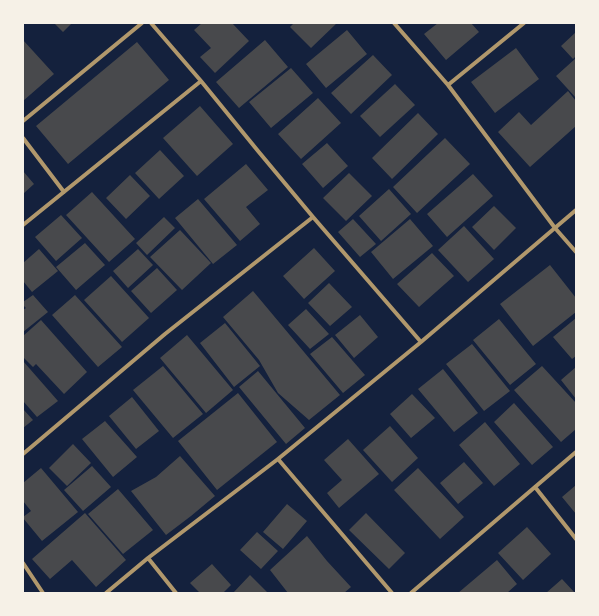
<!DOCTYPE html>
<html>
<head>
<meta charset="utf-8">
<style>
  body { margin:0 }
  #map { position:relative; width:599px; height:616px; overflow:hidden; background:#14213d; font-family:"Asap Condensed",sans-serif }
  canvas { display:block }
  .frame { position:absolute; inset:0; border:24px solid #f6f1e7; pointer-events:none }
</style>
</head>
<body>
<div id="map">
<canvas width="599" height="616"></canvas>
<div class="frame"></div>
</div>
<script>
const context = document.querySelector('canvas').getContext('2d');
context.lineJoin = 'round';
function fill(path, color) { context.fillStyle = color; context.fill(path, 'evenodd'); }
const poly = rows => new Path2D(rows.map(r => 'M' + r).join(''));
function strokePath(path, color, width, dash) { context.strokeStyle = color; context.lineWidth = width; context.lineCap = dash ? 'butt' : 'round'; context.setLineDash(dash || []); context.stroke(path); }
fill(poly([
  [54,23,72,23,63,32],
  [202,23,232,23,249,41,215,73,200,57,211,48,194,30],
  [294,23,337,23,311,48,290,27],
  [438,23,471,23,479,32,446,60,424,34],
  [347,30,367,54,326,88,306,64],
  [576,32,576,56,573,59,561,46],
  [23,40,54,74,23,101],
  [265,40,288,67,239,108,216,82],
  [137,42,169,80,68,164,36,126],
  [516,48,539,79,495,113,471,82],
  [373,55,392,75,351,114,331,93],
  [576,58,576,98,556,76],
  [291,68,313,93,271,128,249,102],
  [395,84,415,105,380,137,360,116],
  [568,91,576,101,576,126,530,167,498,132,519,112,531,125],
  [318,98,341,123,301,159,278,134],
  [200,106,233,144,197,176,163,138],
  [418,113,438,134,392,179,372,158],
  [445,138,470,164,417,213,393,187],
  [327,143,348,166,323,188,302,164],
  [160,150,184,176,159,199,135,173],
  [246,164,268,190,246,207,260,224,240,241,204,199],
  [23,171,34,184,23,194],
  [349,173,372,196,346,221,323,198],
  [473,174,493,196,447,237,427,214],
  [130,175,150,196,126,219,106,198],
  [389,189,411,214,381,241,359,216],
  [92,192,135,239,109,262,66,215],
  [198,199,237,245,213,264,175,218],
  [494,206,516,228,494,250,472,227],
  [61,215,82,238,56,261,35,237],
  [164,217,175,228,147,255,136,243],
  [353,219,376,244,360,257,338,232],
  [410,219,433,246,393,279,371,252],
  [464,226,494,259,468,282,438,250],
  [180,230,211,263,182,290,150,257],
  [85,243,105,265,76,290,56,267],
  [314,248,335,271,304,299,283,276],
  [39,249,58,271,32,292,23,281,23,263],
  [138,249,153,265,128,288,113,271],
  [432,253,454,276,419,307,397,284],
  [550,265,576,298,576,312,533,346,500,304],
  [157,268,177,290,151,313,131,291],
  [111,276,149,318,122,342,84,300],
  [329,283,352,307,330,326,308,303],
  [253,291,340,395,309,420,278,393,259,360,223,317],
  [33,295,48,312,23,332,23,310,26,308,23,305,23,302],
  [75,295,122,347,98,367,52,315],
  [306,309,329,334,310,349,288,325],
  [360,315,378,337,354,358,335,335],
  [576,318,576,356,572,359,553,337],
  [499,319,536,364,510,385,473,340],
  [41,320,87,372,64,394,36,364,33,367,23,357,23,336],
  [225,323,260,366,234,387,200,343],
  [187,335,233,390,206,413,160,358],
  [332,337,365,375,343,393,310,354],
  [472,344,510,391,484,411,446,364],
  [23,361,58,401,37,417,23,401],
  [163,366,203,414,173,438,133,390],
  [542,366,576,403,576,429,561,442,514,390],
  [576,367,576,399,561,380],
  [443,369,478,413,454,432,418,389],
  [258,371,305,428,286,444,239,387],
  [238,393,277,442,217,490,178,441],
  [412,394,435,418,411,438,390,414],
  [132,397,159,431,136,449,109,416],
  [514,403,553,447,532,465,494,422],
  [23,409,33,420,23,428],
  [105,421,137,457,113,477,82,439],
  [485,422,520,464,494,486,459,445],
  [390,426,418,458,392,482,363,450],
  [348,439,379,474,339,508,327,493,342,480,324,460],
  [73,444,91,463,67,486,49,468],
  [180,456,215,496,191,516,166,535,131,491,156,477],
  [464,462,483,483,458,504,440,483],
  [92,466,111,487,83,511,64,490],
  [41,468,78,512,42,541,23,518,23,517,31,511,23,501,23,483],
  [418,468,464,517,440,539,394,490],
  [576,485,576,514,562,497],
  [118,489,153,530,123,554,88,514],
  [287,504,307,521,283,549,263,532],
  [85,513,126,560,96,587,72,560,50,579,32,559],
  [366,513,405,553,389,569,349,530],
  [527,527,551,554,523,580,498,553],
  [257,532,278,551,261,569,240,550],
  [307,536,327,561,351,587,344,593,288,593,270,570],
  [497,560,517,584,507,593,458,593],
  [212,564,231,585,223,593,200,593,190,583],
  [250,575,268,593,233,593],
  [562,579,575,593,546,593]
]), '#48494c');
strokePath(poly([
  [151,23,201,81],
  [394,23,448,85,555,228,576,252],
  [448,85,524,23],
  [23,121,142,23],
  [23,138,64,192],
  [23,225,201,81,258,151,313,217,421,342],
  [23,454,165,334,313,217],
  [278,459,392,593],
  [535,487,576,452],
  [148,558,176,593],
  [23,563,43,593],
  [106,593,148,558,278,459,421,342,576,210],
  [411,593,535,487,576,539]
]), '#b1986c', 4);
</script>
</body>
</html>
